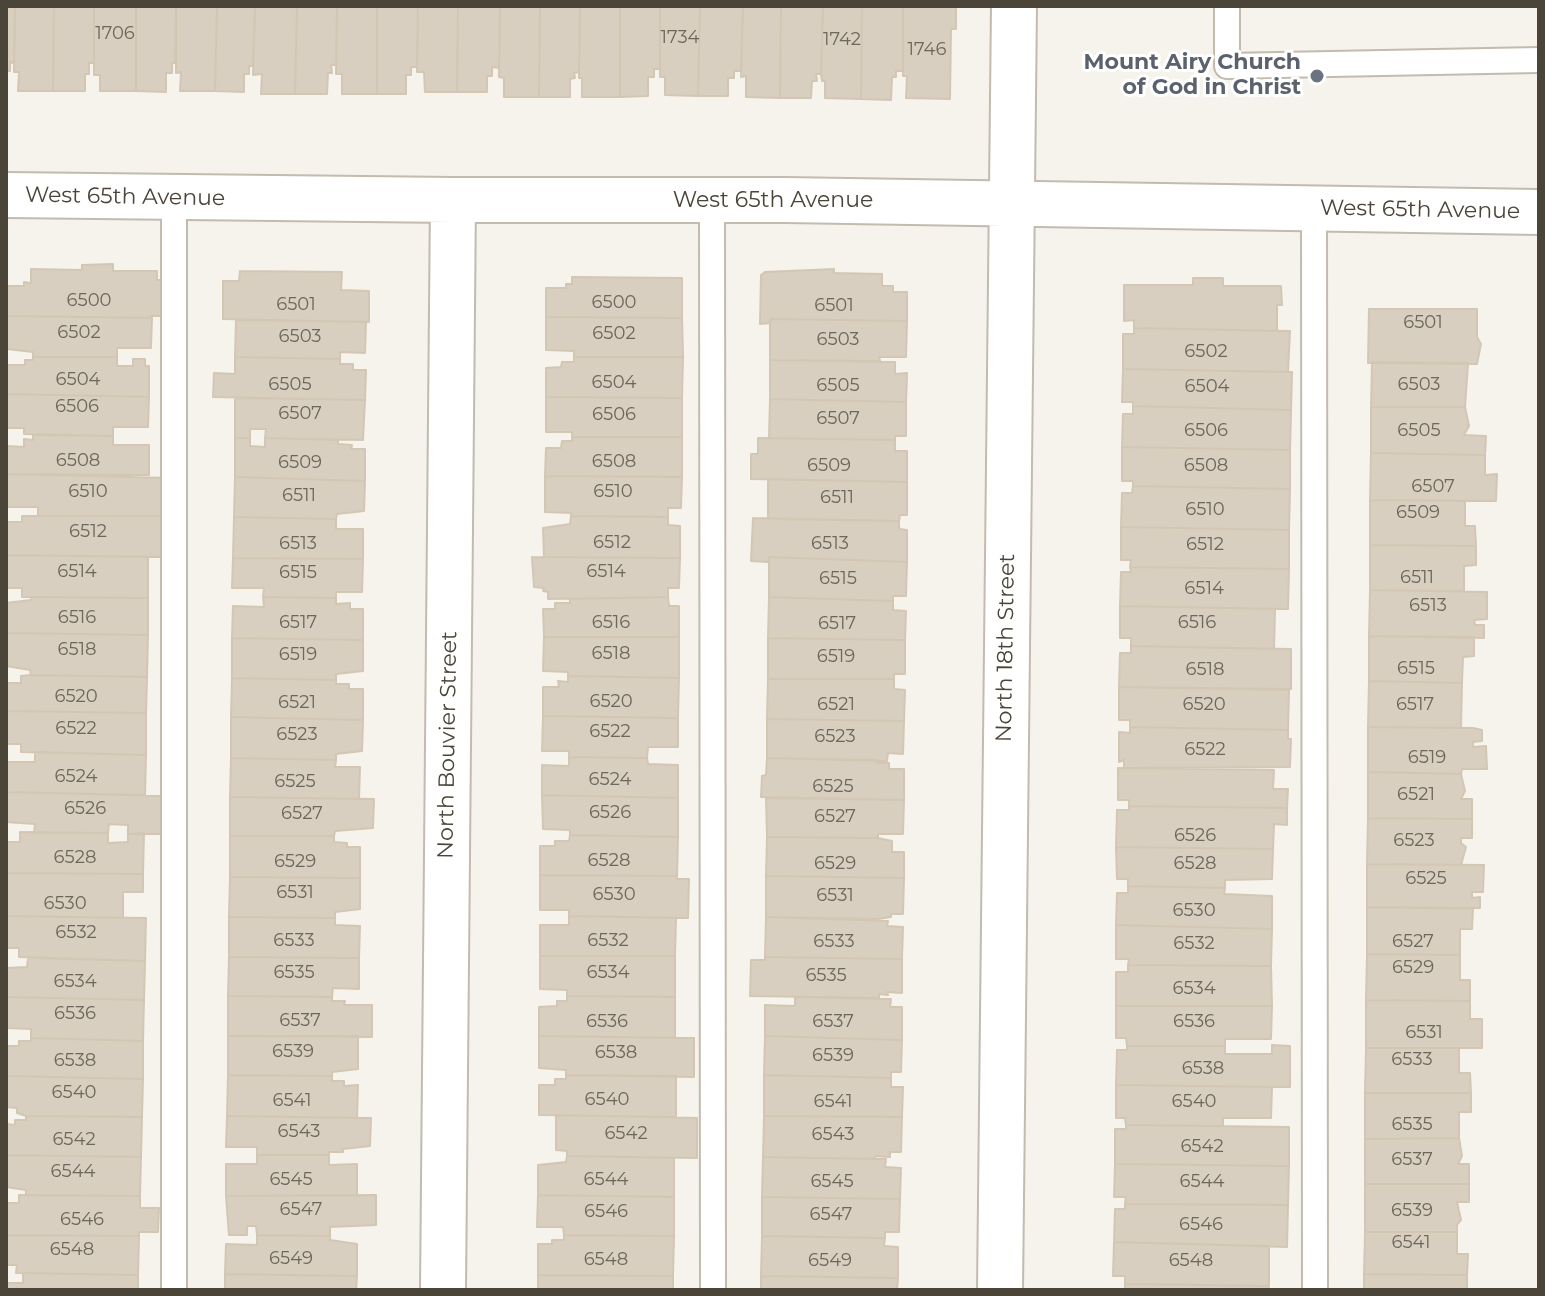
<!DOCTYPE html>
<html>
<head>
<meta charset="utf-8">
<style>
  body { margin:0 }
  #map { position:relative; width:1545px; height:1296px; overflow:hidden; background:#f6f3ec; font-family:Montserrat,sans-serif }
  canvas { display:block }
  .frame { position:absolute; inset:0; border:8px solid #4b4439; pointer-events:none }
</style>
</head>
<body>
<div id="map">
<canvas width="1545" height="1296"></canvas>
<div class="frame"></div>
</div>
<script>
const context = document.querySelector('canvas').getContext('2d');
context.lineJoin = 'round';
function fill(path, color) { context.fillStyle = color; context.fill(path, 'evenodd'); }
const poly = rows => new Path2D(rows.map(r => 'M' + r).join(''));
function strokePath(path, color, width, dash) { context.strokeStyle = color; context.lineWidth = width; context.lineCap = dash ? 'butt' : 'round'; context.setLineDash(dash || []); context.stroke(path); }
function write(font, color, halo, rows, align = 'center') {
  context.font = font + ' Montserrat,sans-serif'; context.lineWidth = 6; context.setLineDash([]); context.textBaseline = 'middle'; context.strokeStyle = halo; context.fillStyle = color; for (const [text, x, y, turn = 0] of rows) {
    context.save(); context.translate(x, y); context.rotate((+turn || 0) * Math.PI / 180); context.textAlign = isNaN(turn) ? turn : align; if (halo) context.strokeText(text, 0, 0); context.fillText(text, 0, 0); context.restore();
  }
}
const building = poly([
  [6,6,15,6,14,63,10,62,10,71,6,71,6,6],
  [15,6,54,6,53,91,18,91,19,72,14,72,15,6],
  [54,6,94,6,94,63,89,63,89,74,85,74,85,91,53,91,54,6],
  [94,6,136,6,136,91,100,91,100,75,94,75,94,6],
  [136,6,176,6,175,63,172,63,172,73,166,73,166,92,136,91,136,6],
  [176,6,217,6,215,91,180,91,181,72,176,73,176,6],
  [217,6,255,6,253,66,249,66,249,74,244,74,244,92,215,91,217,6],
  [255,6,297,6,295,94,261,94,262,74,253,75,255,6],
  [297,6,337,6,336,65,331,65,332,73,328,73,327,94,295,94,297,6],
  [337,6,377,6,377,94,342,94,342,74,336,74,337,6],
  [377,6,418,6,417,67,411,67,411,75,406,75,406,94,377,94,377,6],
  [418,6,458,6,457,92,425,92,424,72,417,72,418,6],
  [458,6,500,6,499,68,492,67,492,76,487,76,487,92,457,92,458,6],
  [500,6,540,6,539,97,504,97,504,78,499,77,500,6],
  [540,6,580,6,579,72,574,73,575,78,570,79,570,97,539,97,540,6],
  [580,6,620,6,620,97,582,97,582,78,579,78,580,6],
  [620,6,660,6,660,69,654,69,654,77,648,77,648,96,620,97,620,6],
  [660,6,700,6,698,96,665,95,665,77,660,77,660,6],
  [700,6,743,6,741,71,734,71,734,78,728,78,728,96,698,96,700,6],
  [743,6,781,6,780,98,746,97,746,76,741,77,743,6],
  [781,6,823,6,821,74,816,74,817,81,812,81,811,98,780,98,781,6],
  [823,6,862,6,861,99,825,98,825,81,822,81,821,74,823,6],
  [862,6,903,6,903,71,896,71,896,77,892,77,891,100,861,99,862,6],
  [903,6,956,6,956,29,951,29,950,99,906,98,907,76,903,76,903,6],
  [113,264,113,271,157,271,157,280,171,280,171,316,151,316,152,318,7,316,7,286,24,286,24,282,31,283,31,269,82,270,82,265,113,264],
  [834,269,834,273,882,274,882,286,893,286,893,292,907,292,907,321,770,319,770,323,760,324,761,275,765,272,834,269],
  [240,271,342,272,341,290,369,291,369,322,223,319,223,281,239,281,240,271],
  [572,277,682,278,682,318,546,317,546,288,566,288,566,284,572,284,572,277],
  [1193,278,1223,278,1223,286,1281,286,1282,305,1277,305,1277,331,1134,328,1134,320,1124,321,1124,285,1193,285,1193,278],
  [1369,309,1477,309,1477,337,1481,344,1477,364,1368,363,1369,309],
  [7,316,152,318,151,348,117,348,117,357,33,357,33,352,7,349,7,316],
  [546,317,682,318,683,357,574,357,574,351,546,350,546,317],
  [770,319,907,321,906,357,879,357,880,361,770,360,770,319],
  [236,320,366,322,365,353,340,352,340,359,235,357,236,320],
  [1134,328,1290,331,1288,372,1123,369,1123,334,1134,334,1134,328],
  [33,357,117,357,117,366,133,366,133,359,145,359,145,366,149,366,149,397,7,394,7,365,25,365,25,360,33,360,33,357],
  [235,357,340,359,340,364,353,364,353,370,366,370,365,400,213,397,214,373,235,374,235,357],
  [574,357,683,357,682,398,546,397,546,368,561,367,562,362,574,362,574,357],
  [770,360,895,362,895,374,907,373,906,402,770,399,770,360],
  [1372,362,1468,363,1465,407,1371,407,1372,362],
  [1123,369,1292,372,1291,410,1133,406,1133,402,1122,402,1123,369],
  [7,394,149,397,148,427,113,427,113,436,24,434,24,428,6,428,7,394],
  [546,397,682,398,682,437,572,437,572,432,546,432,546,397],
  [235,398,365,400,363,440,265,438,266,429,250,429,250,438,235,438,235,398],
  [770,399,906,402,906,436,895,436,895,440,769,438,770,399],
  [1133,406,1291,410,1290,450,1122,447,1123,414,1133,414,1133,406],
  [1371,407,1465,407,1469,426,1464,435,1486,436,1485,455,1371,453,1371,407],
  [33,435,113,436,113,445,149,445,149,475,7,474,7,446,24,447,24,439,33,440,33,435],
  [572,437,682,437,682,477,545,476,546,448,561,448,562,441,572,441,572,437],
  [235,438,250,438,250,446,265,447,265,438,338,440,338,444,352,445,351,449,365,449,365,481,235,477,235,438],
  [758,438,895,440,895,451,907,451,907,482,751,479,751,454,758,454,758,438],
  [1122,447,1290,450,1290,489,1133,486,1133,481,1122,481,1122,447],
  [1371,453,1485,455,1485,475,1497,474,1496,501,1370,500,1371,453],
  [7,474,169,478,169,516,38,516,38,507,7,507,7,474],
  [545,476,682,477,681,508,668,508,668,517,571,516,571,513,545,512,545,476],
  [235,477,365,481,364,511,337,514,336,519,234,517,235,477],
  [768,479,907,482,907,515,900,515,899,521,768,519,768,479],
  [1133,486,1290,489,1289,530,1121,527,1122,493,1132,493,1133,486],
  [1370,500,1465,501,1465,526,1475,526,1476,546,1370,545,1370,500],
  [22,516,169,516,169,557,6,555,6,522,22,522,22,516],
  [571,516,668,517,668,525,680,526,680,558,544,557,543,528,570,524,571,516],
  [234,517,336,519,336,529,363,529,363,559,233,558,234,517],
  [753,518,899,521,899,529,907,530,907,562,769,557,768,562,751,561,753,518],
  [1121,527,1289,530,1289,569,1130,567,1131,560,1121,560,1121,527],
  [1370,545,1476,546,1476,565,1464,566,1464,591,1370,590,1370,545],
  [6,555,148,557,148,598,22,597,22,588,6,588,6,555],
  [532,557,680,558,679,588,668,588,668,597,548,599,548,592,543,591,544,588,534,587,532,557],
  [769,557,907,562,906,596,893,596,893,601,769,597,769,557],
  [233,558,363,559,362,592,336,592,336,598,263,597,264,588,232,588,233,558],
  [1130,567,1289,569,1288,609,1120,606,1121,572,1131,572,1130,567],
  [1370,590,1487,592,1487,619,1474,620,1475,625,1484,625,1484,638,1369,636,1370,590],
  [31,597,148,598,148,635,6,633,6,603,31,600,31,597],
  [263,597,336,598,336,604,350,603,350,609,363,609,363,640,232,638,233,606,264,607,263,597],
  [668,597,669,606,679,606,679,637,544,637,543,609,555,609,555,603,570,603,570,599,668,597],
  [769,597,893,601,893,610,906,611,905,640,768,638,769,597],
  [1120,606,1275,609,1274,649,1131,646,1131,638,1120,638,1120,606],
  [6,633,148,635,147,677,31,675,30,670,6,666,6,633],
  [1369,636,1474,637,1474,656,1463,657,1462,683,1369,681,1369,636],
  [544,637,679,637,679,678,568,676,568,672,543,671,544,637],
  [232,638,363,640,363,671,336,674,336,680,232,678,232,638],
  [768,638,905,640,905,674,894,674,894,679,768,679,768,638],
  [1131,646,1291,649,1291,689,1119,687,1120,653,1131,653,1131,646],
  [31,675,147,677,146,713,6,711,6,683,21,683,21,676,31,675],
  [568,676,679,678,678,718,543,716,543,687,559,687,558,681,568,682,568,676],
  [232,678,336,680,336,684,349,684,349,689,363,689,363,720,231,717,232,678],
  [768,679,894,679,894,689,905,690,904,721,767,719,768,679],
  [1369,681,1462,683,1461,728,1368,727,1369,681],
  [1119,687,1289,690,1288,730,1130,727,1130,720,1119,720,1119,687],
  [6,711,146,713,146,755,21,752,21,744,6,744,6,711],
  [543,716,678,718,678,747,648,747,647,758,569,757,569,751,542,751,543,716],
  [231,717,363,720,362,751,336,754,336,760,231,758,231,717],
  [767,719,904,721,903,754,888,753,887,761,767,758,767,719],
  [1130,727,1288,730,1288,739,1291,739,1290,767,1124,768,1124,760,1119,762,1119,732,1130,733,1130,727],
  [1368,727,1473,728,1482,730,1482,741,1473,742,1473,747,1486,746,1487,769,1462,769,1461,774,1368,772,1368,727],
  [35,752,146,755,145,795,6,792,6,762,35,762,35,752],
  [569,757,647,758,648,764,678,765,678,798,542,795,542,765,569,766,569,757],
  [231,758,336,760,335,767,360,767,359,799,230,797,231,758],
  [767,758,877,760,877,763,889,763,889,769,904,769,904,800,761,797,762,776,766,775,767,758],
  [1118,768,1274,770,1273,789,1288,789,1287,808,1129,806,1129,800,1118,800,1118,768],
  [1368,772,1461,774,1465,791,1461,799,1472,799,1472,819,1368,818,1368,772],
  [6,792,164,796,163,834,128,834,128,825,109,824,108,833,34,833,35,824,6,822,6,792],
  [542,795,678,798,678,837,570,835,570,830,543,829,542,795],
  [230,797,374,799,373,828,335,831,334,836,230,836,230,797],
  [766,798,904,800,903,834,878,834,878,838,767,837,766,798],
  [1129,806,1287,808,1287,825,1274,824,1273,849,1116,847,1117,810,1129,810,1129,806],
  [1368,818,1472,819,1472,838,1461,838,1461,843,1466,847,1461,865,1367,864,1368,818],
  [20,832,108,833,108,843,128,842,128,834,144,833,143,874,6,873,6,842,20,842,20,832],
  [570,835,678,837,677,876,540,875,540,846,555,846,555,841,569,841,570,835],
  [230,836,334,836,334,842,347,843,347,847,360,847,360,878,230,877,230,836],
  [767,837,878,838,892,841,892,852,904,852,904,878,766,876,767,837],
  [1116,847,1273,849,1272,879,1225,880,1225,888,1128,886,1128,879,1117,879,1116,847],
  [1367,864,1484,865,1483,892,1472,892,1472,898,1480,897,1480,908,1367,907,1367,864],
  [6,873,143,874,143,892,123,892,123,918,6,916,6,873],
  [540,875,677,876,677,879,689,879,688,918,569,916,569,910,540,910,540,875],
  [766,876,904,878,903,914,891,914,891,917,878,919,766,917,766,876],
  [230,877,360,878,360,909,335,912,335,918,229,917,230,877],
  [1128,886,1225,888,1224,894,1272,896,1272,929,1116,925,1117,893,1128,893,1128,886],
  [1367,907,1473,909,1472,929,1460,929,1460,955,1367,954,1367,907],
  [6,916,146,918,145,961,19,957,19,948,6,948,6,916],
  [569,916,676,918,675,956,540,956,540,925,569,925,569,916],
  [229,917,335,918,335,925,360,926,359,958,229,957,229,917],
  [766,917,888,921,887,926,903,927,902,959,765,957,766,917],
  [1116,925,1272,929,1271,966,1128,965,1129,959,1116,959,1116,925],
  [1367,954,1460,955,1460,980,1470,980,1470,1001,1366,1000,1367,954],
  [540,956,675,956,675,997,567,996,567,990,540,989,540,956],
  [229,957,359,958,359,989,333,988,332,997,228,996,229,957],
  [765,957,902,959,902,993,887,992,888,995,879,994,879,998,750,996,751,960,765,960,765,957],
  [28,958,145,961,144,1000,6,997,6,968,27,967,28,958],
  [1128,965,1271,966,1272,1006,1116,1006,1116,972,1128,972,1128,965],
  [228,996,332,997,332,1001,345,1001,344,1005,372,1005,372,1037,228,1036,228,996],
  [567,996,675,997,675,1038,539,1036,539,1007,557,1006,557,1001,567,1001,567,996],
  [6,997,144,1000,143,1041,31,1038,31,1029,6,1028,6,997],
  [795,997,891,999,890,1007,902,1007,902,1040,765,1036,765,1005,795,1006,795,997],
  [1366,1000,1470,1001,1470,1019,1482,1019,1482,1048,1366,1048,1366,1000],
  [1116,1006,1272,1006,1271,1039,1225,1039,1225,1046,1127,1046,1126,1038,1116,1038,1116,1006],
  [228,1036,358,1036,358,1069,332,1072,332,1076,228,1075,228,1036],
  [539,1036,694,1038,694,1077,566,1075,566,1070,539,1068,539,1036],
  [765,1036,902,1040,901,1072,891,1072,891,1078,764,1075,765,1036],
  [31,1038,143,1041,143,1079,6,1076,6,1046,19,1046,19,1041,31,1041,31,1038],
  [1272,1045,1290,1046,1290,1087,1116,1085,1117,1050,1127,1050,1127,1046,1225,1046,1225,1054,1272,1054,1272,1045],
  [1366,1048,1459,1048,1459,1073,1470,1073,1471,1093,1365,1093,1366,1048],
  [228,1075,332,1076,332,1081,344,1081,344,1086,358,1085,357,1118,227,1116,228,1075],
  [566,1075,676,1076,676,1117,539,1115,539,1085,555,1085,555,1079,566,1079,566,1075],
  [764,1075,891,1078,891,1087,903,1087,902,1117,764,1116,764,1075],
  [6,1076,143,1079,142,1117,26,1116,17,1113,17,1108,6,1107,6,1076],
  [1116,1085,1272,1087,1271,1118,1223,1118,1223,1126,1126,1125,1125,1118,1116,1118,1116,1085],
  [1365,1093,1471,1093,1471,1112,1459,1112,1459,1138,1365,1139,1365,1093],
  [556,1115,697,1118,697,1158,567,1156,567,1151,556,1150,556,1115],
  [26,1116,142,1117,141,1157,6,1155,6,1124,15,1125,15,1120,26,1120,26,1116],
  [227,1116,371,1118,370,1146,343,1149,343,1152,329,1152,329,1155,257,1155,257,1147,226,1147,227,1116],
  [764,1116,902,1117,901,1152,890,1152,890,1157,875,1156,874,1159,763,1157,764,1116],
  [1126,1125,1289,1127,1289,1166,1115,1164,1115,1129,1126,1129,1126,1125],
  [1459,1138,1462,1156,1458,1164,1469,1164,1469,1184,1365,1184,1365,1139,1459,1138],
  [6,1155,141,1157,140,1196,26,1195,26,1190,6,1187,6,1155],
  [257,1155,329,1155,329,1165,357,1164,357,1195,226,1196,226,1164,257,1164,257,1155],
  [567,1156,674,1158,674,1197,538,1195,538,1165,566,1162,567,1156],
  [763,1157,886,1159,885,1167,901,1168,900,1199,762,1197,763,1157],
  [1115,1164,1289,1166,1288,1205,1125,1204,1126,1197,1114,1197,1115,1164],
  [1365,1184,1469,1184,1469,1202,1457,1202,1461,1220,1457,1225,1457,1232,1365,1232,1365,1184],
  [19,1195,140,1196,140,1208,159,1208,158,1232,139,1232,139,1236,6,1235,6,1203,19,1203,19,1195],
  [376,1195,376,1225,330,1227,330,1236,257,1235,256,1226,247,1226,247,1235,229,1235,226,1196,376,1195],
  [538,1195,674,1197,674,1236,564,1235,563,1227,537,1227,538,1195],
  [762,1197,900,1199,899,1232,885,1232,885,1238,762,1236,762,1197],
  [1125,1204,1288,1205,1287,1247,1114,1242,1115,1209,1125,1209,1125,1204],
  [1365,1232,1457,1232,1457,1254,1468,1254,1467,1275,1364,1274,1365,1232],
  [6,1235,139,1236,138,1275,16,1273,17,1265,6,1265,6,1235],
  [257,1235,330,1236,330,1240,357,1244,357,1276,225,1274,226,1244,257,1245,257,1235],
  [564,1235,674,1236,673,1276,538,1275,538,1244,552,1244,552,1240,564,1240,564,1235],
  [762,1236,885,1238,884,1246,898,1247,898,1278,761,1276,762,1236],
  [1114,1242,1269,1246,1269,1286,1125,1284,1125,1276,1113,1276,1114,1242],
  [23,1273,138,1275,138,1290,6,1290,6,1283,23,1283,23,1273],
  [225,1274,357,1276,356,1290,225,1290,225,1274],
  [1364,1274,1467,1275,1467,1290,1364,1290,1364,1274],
  [538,1275,673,1276,673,1290,538,1290,538,1275],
  [761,1276,898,1278,897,1290,761,1290,761,1276],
  [1125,1284,1269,1286,1268,1290,1115,1290,1125,1289,1125,1284]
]);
fill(building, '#d8cfc1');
strokePath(building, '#d3c7b4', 2);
const service = poly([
  [1227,6,1227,66,1539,60],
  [174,197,174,1290],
  [712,200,713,1290],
  [1314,207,1315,1290]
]);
const minor = poly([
  [6,195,453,200,785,200,1539,212],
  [443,1290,453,200],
  [1000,1290,1014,6]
]);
strokePath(service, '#c2bbae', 28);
strokePath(minor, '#c2bbae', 48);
strokePath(service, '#fff', 24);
strokePath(minor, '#fff', 44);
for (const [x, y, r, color] of [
  [1317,76,8,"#6b7280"]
]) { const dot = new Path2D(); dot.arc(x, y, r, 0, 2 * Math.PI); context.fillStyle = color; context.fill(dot); strokePath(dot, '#fff', 3); }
write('18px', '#6e675b', null, [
  ["1706",115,34],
  ["1734",680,38],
  ["1742",842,40],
  ["1746",927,50],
  ["6500",89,301],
  ["6500",614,303],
  ["6501",296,305],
  ["6501",834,306],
  ["6501",1423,323],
  ["6502",79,333],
  ["6502",614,334],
  ["6503",300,337],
  ["6503",838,340],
  ["6502",1206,352],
  ["6504",78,380],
  ["6504",614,383],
  ["6505",290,385],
  ["6503",1419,385],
  ["6505",838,386],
  ["6504",1207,387],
  ["6506",77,407],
  ["6507",300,414],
  ["6506",614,415],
  ["6507",838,419],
  ["6506",1206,431],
  ["6505",1419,431],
  ["6508",78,461],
  ["6508",614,462],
  ["6509",300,463],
  ["6509",829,466],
  ["6508",1206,466],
  ["6507",1433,487],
  ["6510",88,492],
  ["6510",613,492],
  ["6511",299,496],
  ["6511",837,498],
  ["6510",1205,510],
  ["6509",1418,513],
  ["6512",88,532],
  ["6512",612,543],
  ["6513",298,544],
  ["6513",830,544],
  ["6512",1205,545],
  ["6514",77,572],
  ["6514",606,572],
  ["6515",298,573],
  ["6511",1417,578],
  ["6515",838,579],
  ["6514",1204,589],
  ["6513",1428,606],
  ["6516",77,618],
  ["6517",298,623],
  ["6516",611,623],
  ["6516",1197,623],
  ["6517",837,624],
  ["6518",77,650],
  ["6518",611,654],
  ["6519",298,655],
  ["6519",836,657],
  ["6515",1416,669],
  ["6518",1205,670],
  ["6520",76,697],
  ["6520",611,702],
  ["6521",297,703],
  ["6521",836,705],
  ["6520",1204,705],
  ["6517",1415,705],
  ["6522",76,729],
  ["6522",610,732],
  ["6523",297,735],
  ["6523",835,737],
  ["6522",1205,750],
  ["6519",1427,758],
  ["6524",76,777],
  ["6524",610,780],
  ["6525",295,782],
  ["6525",833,787],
  ["6521",1416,795],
  ["6526",85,809],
  ["6526",610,813],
  ["6527",302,814],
  ["6527",835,817],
  ["6526",1195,836],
  ["6523",1414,841],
  ["6528",75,858],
  ["6528",609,861],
  ["6529",295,862],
  ["6529",835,864],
  ["6528",1195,864],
  ["6525",1426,879],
  ["6531",295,893],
  ["6530",614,895],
  ["6531",835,896],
  ["6530",65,904],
  ["6530",1194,911],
  ["6532",76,933],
  ["6533",294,941],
  ["6532",608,941],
  ["6533",834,942],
  ["6527",1413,942],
  ["6532",1194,944],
  ["6529",1413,968],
  ["6535",294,973],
  ["6534",608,973],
  ["6535",826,976],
  ["6534",75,982],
  ["6534",1194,989],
  ["6536",75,1014],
  ["6537",300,1021],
  ["6536",607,1022],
  ["6537",833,1022],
  ["6536",1194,1022],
  ["6531",1424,1033],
  ["6539",293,1052],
  ["6538",616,1053],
  ["6539",833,1056],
  ["6533",1412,1060],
  ["6538",75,1061],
  ["6538",1203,1069],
  ["6540",74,1093],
  ["6540",607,1100],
  ["6541",292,1101],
  ["6541",833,1102],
  ["6540",1194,1102],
  ["6535",1412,1125],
  ["6543",299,1132],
  ["6542",626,1134],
  ["6543",833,1135],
  ["6542",74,1140],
  ["6542",1202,1147],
  ["6537",1412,1160],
  ["6544",73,1172],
  ["6545",291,1180],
  ["6544",606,1180],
  ["6545",832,1182],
  ["6544",1202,1182],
  ["6547",301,1210],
  ["6539",1412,1211],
  ["6546",606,1212],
  ["6547",831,1215],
  ["6546",82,1220],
  ["6546",1201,1225],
  ["6541",1411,1243],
  ["6548",72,1250],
  ["6549",291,1259],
  ["6548",606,1260],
  ["6549",830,1261],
  ["6548",1191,1261]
]);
write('bold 22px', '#5b616d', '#fff', [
  ["Mount Airy Church",1301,63],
  ["of God in Christ",1301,88]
], 'right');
write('22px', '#4b4439', '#fff', [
  ["West 65th Avenue",125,197,1],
  ["West 65th Avenue",773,201],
  ["West 65th Avenue",1420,210,1],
  ["North 18th Street",1006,648,-89],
  ["North Bouvier Street",448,745,-89]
]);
</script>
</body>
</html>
